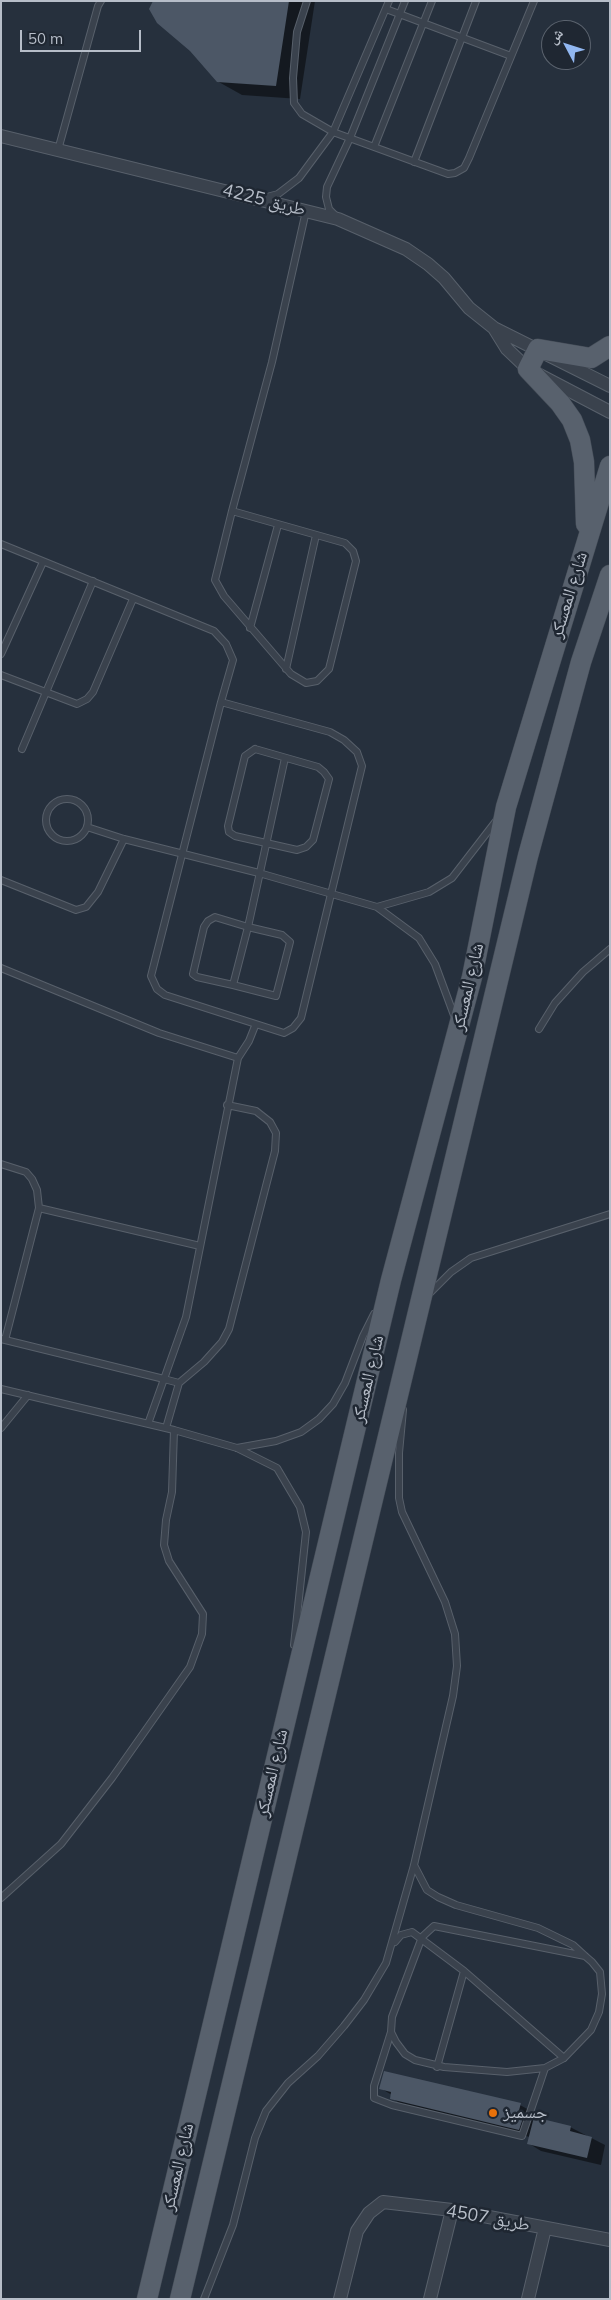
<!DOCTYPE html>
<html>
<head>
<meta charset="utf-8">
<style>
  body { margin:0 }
  #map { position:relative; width:611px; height:2300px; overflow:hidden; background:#26303d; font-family:Mulish,"Noto Naskh Arabic",sans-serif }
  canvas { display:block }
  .frame { position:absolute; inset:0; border:2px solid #b6bdc8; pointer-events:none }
  .north { position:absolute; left:541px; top:20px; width:50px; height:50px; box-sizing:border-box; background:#1f2732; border:1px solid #5b636e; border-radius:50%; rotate:310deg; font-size:14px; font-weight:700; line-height:20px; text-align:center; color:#b6bdc8 }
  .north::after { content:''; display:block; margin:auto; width:18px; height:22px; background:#91b7f1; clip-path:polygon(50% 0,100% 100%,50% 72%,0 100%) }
  .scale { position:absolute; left:20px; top:30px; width:121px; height:22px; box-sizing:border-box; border:2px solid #b6bdc8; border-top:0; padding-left:6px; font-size:15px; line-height:18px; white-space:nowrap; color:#b6bdc8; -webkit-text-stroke:4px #1f2732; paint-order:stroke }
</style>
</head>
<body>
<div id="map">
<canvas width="611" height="2300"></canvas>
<div class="frame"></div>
<div class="north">ش</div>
<div class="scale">50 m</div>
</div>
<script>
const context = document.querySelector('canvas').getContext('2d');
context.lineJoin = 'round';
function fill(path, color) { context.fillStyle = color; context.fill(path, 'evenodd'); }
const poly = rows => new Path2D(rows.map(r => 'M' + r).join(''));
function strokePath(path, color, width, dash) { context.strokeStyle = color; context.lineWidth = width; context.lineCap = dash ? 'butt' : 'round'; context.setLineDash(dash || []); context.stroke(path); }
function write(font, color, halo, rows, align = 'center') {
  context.font = font + ' Mulish,"Noto Naskh Arabic",sans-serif'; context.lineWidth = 5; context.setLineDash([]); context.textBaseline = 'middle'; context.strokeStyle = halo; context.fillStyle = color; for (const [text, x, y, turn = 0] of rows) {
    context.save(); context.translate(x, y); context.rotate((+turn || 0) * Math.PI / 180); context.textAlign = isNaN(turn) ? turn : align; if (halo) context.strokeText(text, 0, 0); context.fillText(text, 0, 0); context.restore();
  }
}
fill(poly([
  [155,1,315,1,300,99,242,95,217,81],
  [380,2088,520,2105,538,2115,537,2119,570,2127,605,2145,601,2165,541,2151,528,2143,530,2137,409,2108,391,2098,392,2095]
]), '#0007');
fill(poly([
  [153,1,289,1,276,86,217,82,190,51,157,23,149,9],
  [384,2071,521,2103,518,2114,524,2115,519,2130,390,2099,391,2092,379,2089],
  [534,2117,571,2126,570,2131,592,2137,587,2158,527,2144]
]), '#4c5766');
const lane = poly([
  [307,1,297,32,293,78,294,103,302,114,333,132,448,174,455,173,464,168,469,158,534,1],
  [386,9,511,56],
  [374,147,432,1],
  [58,150,98,6,101,1],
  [414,162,476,1],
  [263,198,278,194,299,178,333,132,389,1],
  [336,216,329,209,326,197,327,187,350,138,405,1],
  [232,511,345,543,353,551,356,561,329,669,317,681,306,683,291,674,224,596,215,580,232,511,272,362,306,211],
  [1,544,214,631,226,644,233,660,221,702,151,976,157,989,165,995,284,1033,293,1028,301,1018,362,766,357,752,344,740,330,732,221,702],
  [250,628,278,525],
  [1,654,43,562],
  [286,669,316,535],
  [1,675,77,704,87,699,93,692,133,599],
  [22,749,93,581],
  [255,749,318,767,324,772,329,779,313,840,306,847,297,850,235,836,229,832,228,826,245,756,255,749],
  '46 820a21 21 0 1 1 42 0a21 21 0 1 1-42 0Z',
  [87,827,124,839,259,873,377,907,419,938,435,964,455,1018],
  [1,880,76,910,86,907,98,892,124,839],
  [377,907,429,892,452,878,496,821],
  [1,968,159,1033,238,1058,249,1041,255,1026],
  [233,985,276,996,290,942,282,935,248,927,215,917,208,921,204,927,193,974,197,977,233,985,248,927,285,758],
  [539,1029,555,1003,583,972,610,949],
  [1,1164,26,1172,32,1179,37,1190,39,1208,200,1246],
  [429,1294,451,1272,471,1258,610,1214],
  [1,1339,164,1379,148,1424],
  [5,1340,39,1208],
  [179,1383,164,1379,186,1317,238,1058],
  [1,1389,174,1430,237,1448,277,1468,300,1507,306,1532,294,1645],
  [1,1428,28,1395],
  [166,1428,179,1383,204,1362,222,1342,229,1329,275,1151,276,1133,270,1122,256,1111,227,1105],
  [237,1448,276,1441,301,1432,319,1419,333,1404,345,1383,363,1336,374,1314],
  [414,1865,427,1890,438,1897,456,1905,538,1928,573,1945,585,1956,592,1962,600,1972,602,1994,599,2012,591,2030,564,2058,545,2068,507,2072,444,2067,415,2060,405,2054,396,2042,391,2032,392,2017,422,1937,434,1926,585,1956],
  [1,1898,61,1844,112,1778,190,1667,202,1634,203,1614,169,1561,164,1545,166,1520,172,1492,174,1430],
  [395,1942,401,1935,412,1932,464,1971,437,2067],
  [464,1971,564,2058],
  [391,2032,374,2086,374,2098,392,2105,522,2136,545,2068],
  [204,2299,233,2225,255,2138,266,2111,288,2083,318,2056,344,2026,364,2000,386,1963,414,1865,453,1696,457,1666,455,1634,445,1602,402,1512,399,1498,399,1453,403,1410]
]);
const street = poly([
  [1,136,338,219,406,249,428,264,444,278,469,308,494,328,610,386],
  [494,328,507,349,528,369,610,412],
  [340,2299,357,2231,369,2213,383,2202,452,2210,610,2240],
  [430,2299,452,2210],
  [528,2299,545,2228]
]);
const primary = poly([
  [586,524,584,462,580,440,572,420,560,403,528,369,538,349,591,358,610,346],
  [147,2299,391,1280,472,977,506,807,610,466],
  [180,2299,528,856,581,662,610,575]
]);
strokePath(lane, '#58606b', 8);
strokePath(street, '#58606b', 14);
strokePath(primary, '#434b56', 21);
strokePath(lane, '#3a424d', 6);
strokePath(street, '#3a424d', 12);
strokePath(primary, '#58616d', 20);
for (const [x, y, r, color] of [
  [493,2113,5,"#e8710a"]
]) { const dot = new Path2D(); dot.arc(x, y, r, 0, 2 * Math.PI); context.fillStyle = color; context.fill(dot); strokePath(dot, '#1f2732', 2); }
write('18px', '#b6bdc8', '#1f2732', [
  ["طريق 4225",264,200,14],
  ["شارع المعسكر",569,595,-73],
  ["شارع المعسكر",468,987,-77],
  ["شارع المعسكر",368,1379,-77],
  ["شارع المعسكر",272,1773,-77],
  ["شارع المعسكر",178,2167,-77],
  ["طريق 4507",488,2218,10]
]);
write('18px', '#b6bdc8', '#1f2732', [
  ["جسميز",503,2113]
], 'left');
</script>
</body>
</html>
